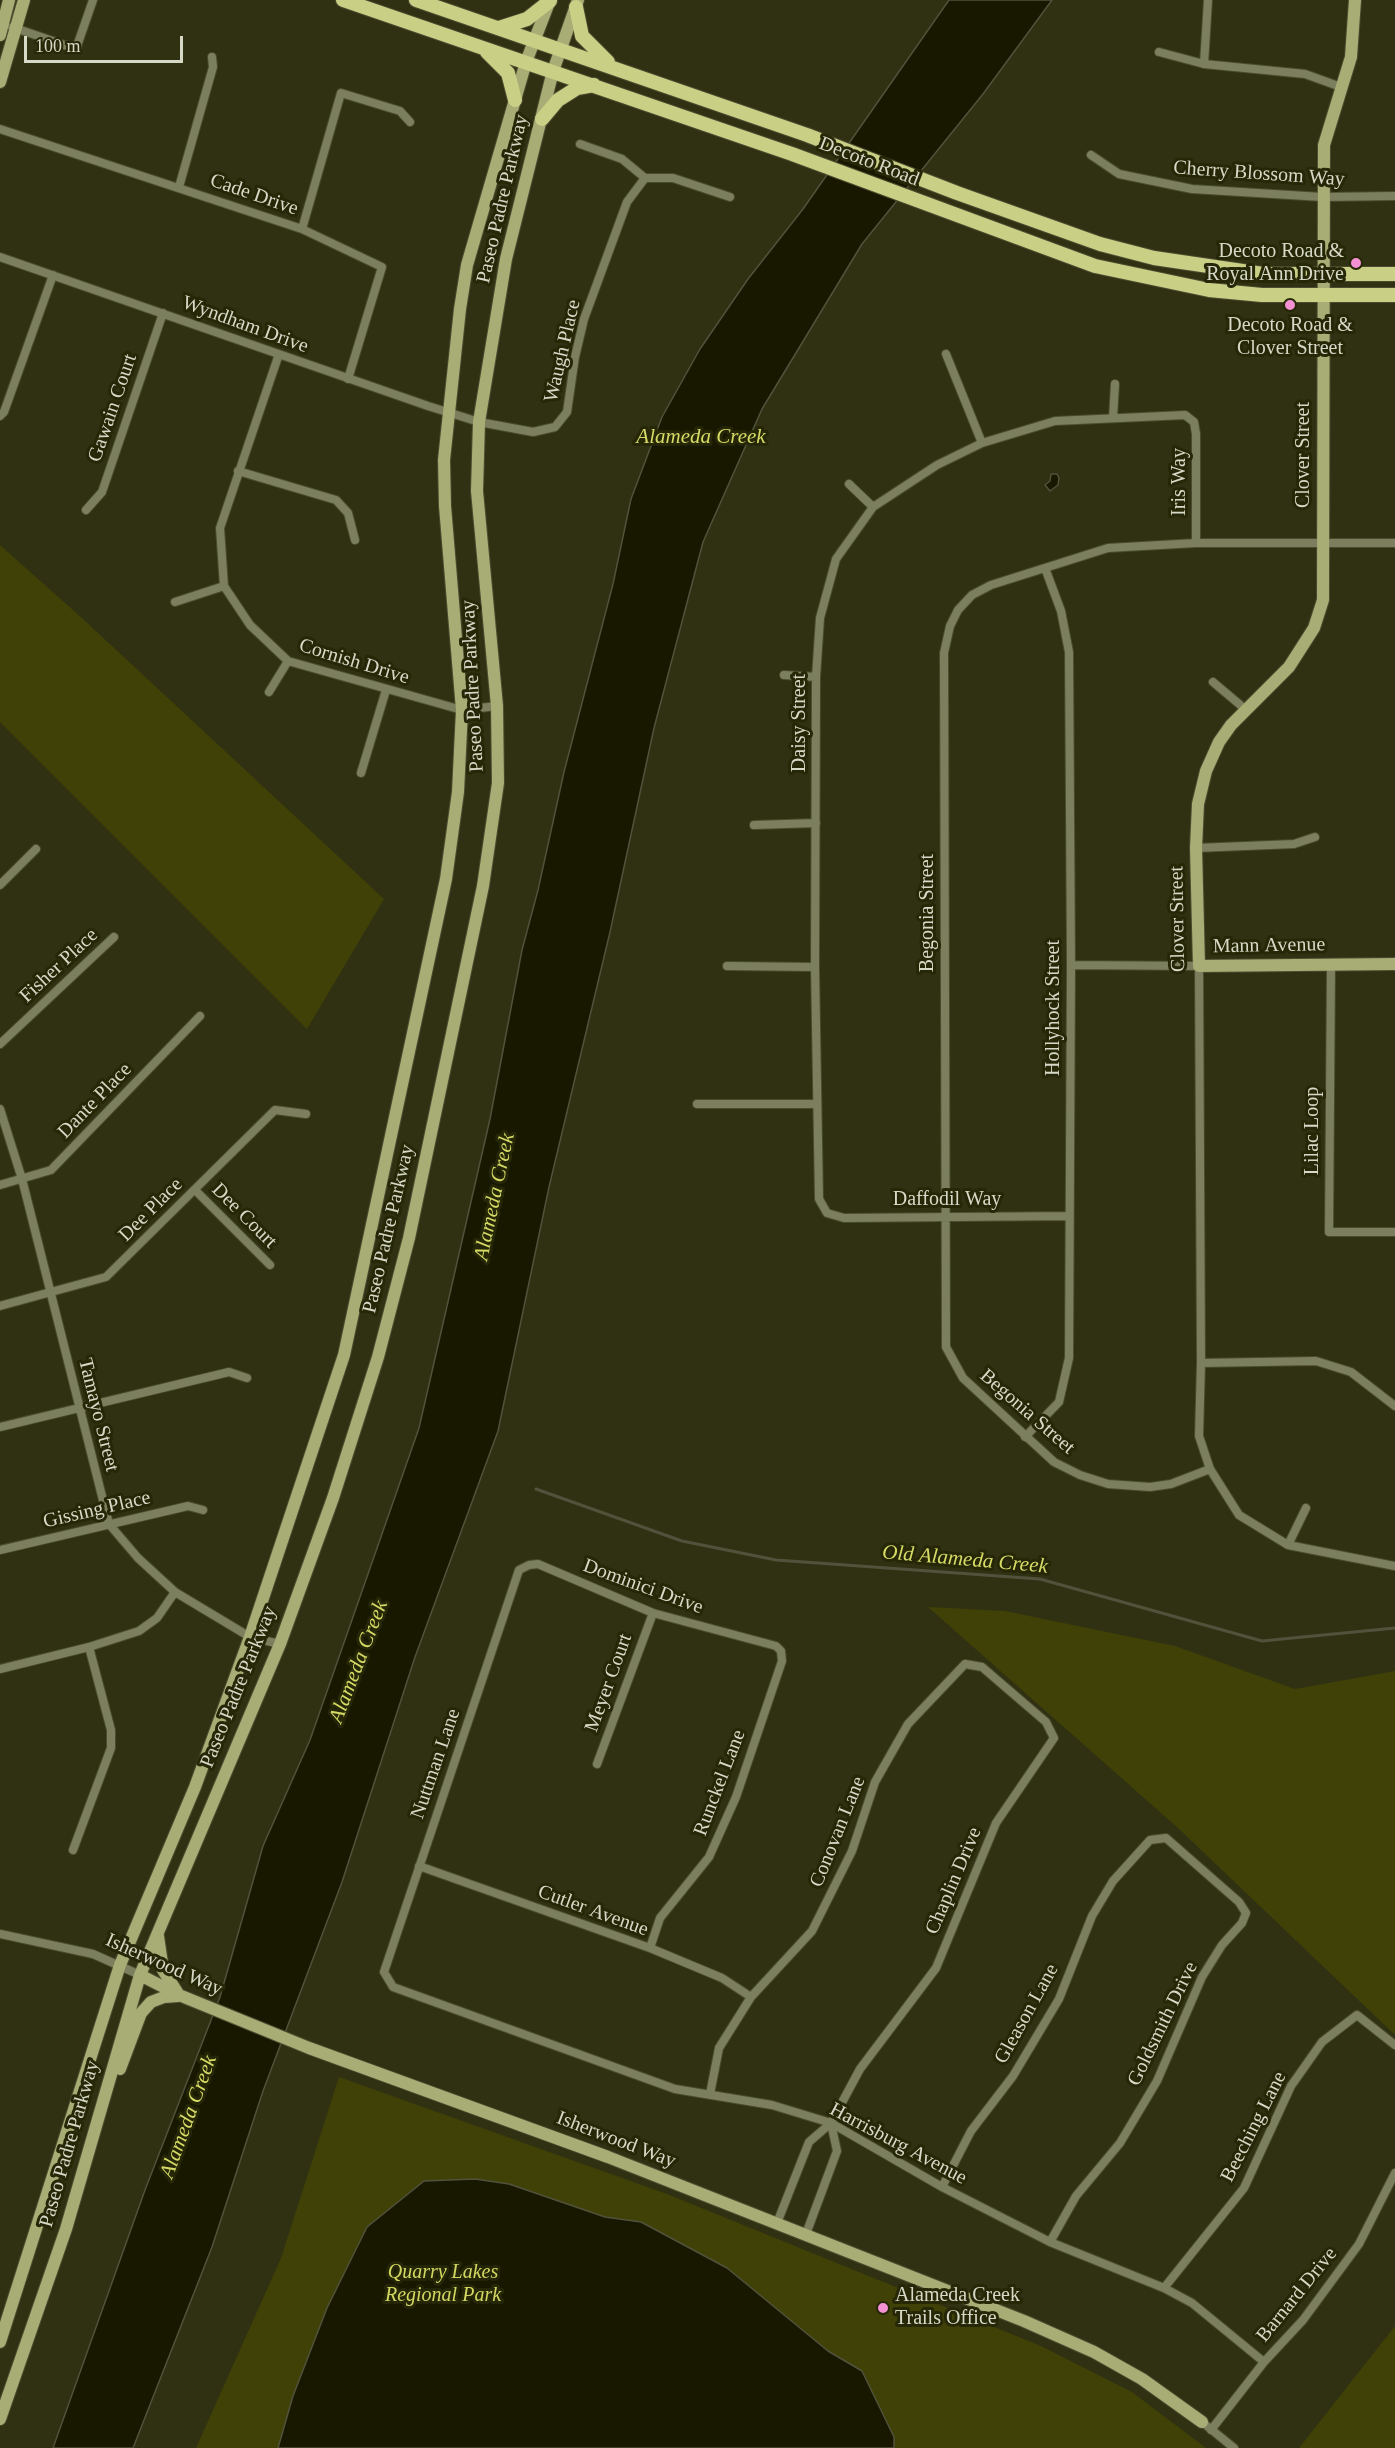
<!DOCTYPE html>
<html>
<head>
<meta charset="utf-8">
<style>
  body { margin:0 }
  #map { position:relative; width:1395px; height:2448px; overflow:hidden; background:#303112; font-family:Georgia,serif }
  canvas { display:block }
  .scale { position:absolute; left:24px; top:36px; width:159px; height:27px; box-sizing:border-box; border:3px solid #d7d9c7; border-top:0; padding-left:8px; font-size:18px; line-height:21px; white-space:nowrap; color:#d7d9c7; -webkit-text-stroke:4px #262707; paint-order:stroke }
</style>
</head>
<body>
<div id="map">
<canvas width="1395" height="2448"></canvas>
<div class="scale">100 m</div>
</div>
<script>
const context = document.querySelector('canvas').getContext('2d');
context.lineJoin = 'round';
function fill(path, color) { context.fillStyle = color; context.fill(path, 'evenodd'); }
const poly = rows => new Path2D(rows.map(r => 'M' + r).join(''));
function strokePath(path, color, width, dash) { context.strokeStyle = color; context.lineWidth = width; context.lineCap = dash ? 'butt' : 'round'; context.setLineDash(dash || []); context.stroke(path); }
function write(font, color, halo, rows, align = 'center') {
  context.font = font + ' Georgia,serif'; context.lineWidth = 6; context.setLineDash([]); context.textBaseline = 'middle'; context.strokeStyle = halo; context.fillStyle = color; for (const [text, x, y, turn = 0] of rows) {
    context.save(); context.translate(x, y); context.rotate((+turn || 0) * Math.PI / 180); context.textAlign = isNaN(turn) ? turn : align; if (halo) context.strokeText(text, 0, 0); context.fillText(text, 0, 0); context.restore();
  }
}
fill(poly([
  [0,545,83,619,384,899,307,1029,0,722],
  [928,1607,1005,1611,1175,1646,1295,1689,1395,1671,1395,2035,1178,1828],
  [339,2077,667,2194,1041,2346,1132,2392,1206,2448,196,2448,281,2258],
  [1395,2326,1395,2448,1299,2448]
]), '#3f4107');
const water = poly([
  [949,0,1052,0,983,94,862,244,762,409,703,542,654,728,610,932,549,1187,498,1431,415,1657,342,1882,263,2091,212,2247,133,2448,53,2448,145,2190,220,1997,263,1846,310,1740,419,1428,490,1119,522,950,538,890,564,772,613,584,631,499,662,417,700,349,748,279,803,209,949,0],
  [1051,474,1057,474,1059,478,1058,485,1050,491,1045,485,1050,481,1051,474],
  [475,2179,509,2184,605,2217,641,2222,727,2268,828,2351,862,2371,894,2437,894,2448,278,2448,293,2396,327,2308,367,2227,424,2181,475,2179]
]);
fill(water, '#181800');
strokePath(water, '#51523c', 1.5);
strokePath(poly([
  [536,1489,682,1541,776,1560,1040,1579,1262,1641,1395,1628]
]), '#51523c', 3);
const street = poly([
  [12,27,76,49,93,0],
  [1159,52,1204,64,1305,74,1341,87],
  [1204,64,1208,0],
  [0,129,302,229,382,267,348,379],
  [580,144,622,159,645,178,673,178,730,197],
  [1091,155,1119,174,1192,189,1322,197,1395,196],
  [179,187,213,67,212,57],
  [302,229,341,93,400,111,410,122],
  [0,257,428,406,479,422,533,432,555,427,567,412,575,357,584,319,627,202,645,178],
  [279,354,220,528,224,586,250,625,288,661,462,710,497,706],
  [946,354,982,443],
  [0,416,4,412,53,275],
  [1113,418,1115,384],
  [238,471,336,500,348,513,355,540],
  [849,484,873,507],
  [86,510,102,492,163,313],
  [175,602,224,586],
  [784,675,816,677],
  [1213,682,1245,709],
  [269,692,288,661],
  [361,773,386,690],
  [754,825,816,823],
  [1196,848,1294,844,1315,837],
  [0,885,36,849],
  [1071,965,1199,966,1201,1363,1199,1436,1210,1469,1239,1515,1288,1545,1395,1566],
  [1331,965,1329,1232,1395,1232],
  [727,966,815,967],
  [0,1044,114,937],
  [697,1104,817,1104],
  [0,1109,22,1179,109,1524,138,1558,175,1592,250,1637,280,1644],
  [0,1185,51,1170,200,1016],
  [195,1190,270,1265],
  [1069,1216,844,1218,827,1213,819,1199,815,967,816,677,820,618,836,559,873,507,937,465,982,443,1055,421,1185,415,1194,422,1196,434,1196,543],
  [0,1306,106,1277,275,1110,306,1114],
  [1201,1363,1316,1361,1351,1372,1395,1406],
  [0,1427,229,1372,247,1378],
  [1025,1437,1059,1402,1069,1358,1071,965,1069,652,1061,611,1045,568],
  [1210,1469,1171,1484,1150,1487,1108,1484,1080,1475,1054,1462,963,1378,946,1347,944,653,950,626,958,610,972,595,991,585,1108,548,1196,543,1395,543],
  [1288,1545,1306,1508],
  [0,1550,188,1506,203,1510],
  [0,1669,89,1647,139,1631,157,1618,175,1592],
  [597,1764,653,1613],
  [73,1850,111,1748,111,1730,89,1647],
  [419,1866,650,1948,722,1978,751,1997],
  [0,1934,93,1954,140,1975],
  [650,1948,660,1918,709,1857,736,1797,782,1661,781,1651,776,1646,653,1613,538,1564,529,1565,519,1570,384,1972,393,1987,675,2089,772,2105,831,2123,942,2187,1050,2242,1164,2288,1192,2303,1264,2362],
  [710,2094,719,2048,751,1997,812,1931,852,1851,875,1782,908,1724,965,1664,982,1667,1046,1722,1054,1738,996,1823,936,1968,860,2069,831,2123,809,2142,777,2223],
  [942,2187,971,2131,1013,2076,1059,1999,1092,1916,1113,1881,1150,1840,1166,1838,1239,1902,1246,1913,1242,1923,1222,1945,1202,1977,1157,2081,1120,2143,1076,2196,1050,2242],
  [806,2234,837,2151,831,2123],
  [1164,2288,1244,2188,1291,2086,1322,2042,1357,2015,1395,2045],
  [1207,2426,1234,2448],
  [1211,2430,1264,2362,1303,2320,1359,2244,1395,2173]
]);
const secondary = poly([
  [1355,0,1351,57,1324,145,1323,600,1314,628,1289,667,1231,725,1219,742,1206,771,1198,804,1196,848,1199,966,1395,964],
  [0,35,9,0],
  [0,82,24,0],
  [158,1936,163,1970,177,1992],
  [140,1975,179,1995,309,2048,608,2157,1024,2321,1094,2352,1142,2379,1202,2422],
  [120,2069,141,2013,151,2002,164,1997,178,1996],
  [0,2342,120,1965,195,1787,250,1637,344,1355,446,879,458,792,462,710,445,506,444,460,460,309,467,265,526,62,550,0],
  [0,2419,66,2229,140,1975,280,1644,333,1498,378,1357,409,1238,483,886,498,783,497,706,477,491,479,422,506,259,553,71,578,0]
]);
const primary = poly([
  [343,0,792,154,1095,266,1209,290,1262,295,1395,295],
  [416,0,807,135,957,193,1100,244,1154,258,1263,274,1395,274],
  [576,7,582,36,608,62],
  [499,28,527,19,550,1],
  [487,52,508,73,515,100],
  [542,119,558,100,577,88,594,85]
]);
strokePath(street, '#4b4c2f', 10);
strokePath(secondary, '#4b4c2f', 14);
strokePath(primary, '#4b4c2f', 16);
strokePath(street, '#7c7f5d', 8);
strokePath(secondary, '#a8ac75', 12);
strokePath(primary, '#cacf86', 14);
for (const [x, y, r, color] of [
  [1356,263,6,"#f491d3"],
  [1290,305,6,"#f491d3"],
  [883,2308,6,"#f491d3"]
]) { const dot = new Path2D(); dot.arc(x, y, r, 0, 2 * Math.PI); context.fillStyle = color; context.fill(dot); strokePath(dot, '#262707', 2); }
write('20px', '#d7d9c7', '#262707', [
  ["Decoto Road",869,162,21],
  ["Cherry Blossom Way",1259,174,4],
  ["Cade Drive",254,195,19],
  ["Paseo Padre Parkway",503,199,-77],
  ["Wyndham Drive",245,325,20],
  ["Waugh Place",563,351,-77],
  ["Gawain Court",113,408,-71],
  ["Clover Street",1304,455,-90],
  ["Iris Way",1180,482,-90],
  ["Cornish Drive",354,662,17],
  ["Paseo Padre Parkway",473,686,-93],
  ["Daisy Street",800,723,-90],
  ["Begonia Street",928,913,-90],
  ["Clover Street",1178,919,-91],
  ["Mann Avenue",1269,946,-1],
  ["Fisher Place",59,966,-43],
  ["Hollyhock Street",1054,1008,-90],
  ["Dante Place",95,1101,-46],
  ["Lilac Loop",1313,1131,-90],
  ["Daffodil Way",947,1200],
  ["Dee Place",151,1210,-45],
  ["Dee Court",244,1216,45],
  ["Paseo Padre Parkway",389,1229,-77],
  ["Begonia Street",1027,1412,41],
  ["Tamayo Street",98,1415,76],
  ["Gissing Place",97,1510,-13],
  ["Dominici Drive",643,1587,20],
  ["Meyer Court",609,1683,-70],
  ["Paseo Padre Parkway",239,1687,-68],
  ["Nuttman Lane",436,1764,-71],
  ["Runckel Lane",720,1783,-69],
  ["Conovan Lane",838,1832,-68],
  ["Chaplin Drive",954,1881,-67],
  ["Cutler Avenue",593,1911,20],
  ["Isherwood Way",164,1965,24],
  ["Gleason Lane",1027,2014,-61],
  ["Goldsmith Drive",1163,2024,-64],
  ["Beeching Lane",1254,2127,-63],
  ["Isherwood Way",616,2140,21],
  ["Paseo Padre Parkway",70,2144,-74],
  ["Harrisburg Avenue",898,2144,28],
  ["Barnard Drive",1297,2295,-51]
]);
write('20px', '#d7d9c7', '#262707', [
  ["Decoto Road &",1344,252],
  ["Royal Ann Drive",1344,275],
  ["Decoto Road &",1290,326,"center"],
  ["Clover Street",1290,349,"center"],
  ["Alameda Creek",895,2296,"left"],
  ["Trails Office",895,2319,"left"]
], 'right');
write('italic 20px', '#d3d863', '#262707', [
  ["Quarry Lakes",443,2273],
  ["Regional Park",443,2296]
]);
write('italic 21px', '#d6db66', '#262707', [
  ["Alameda Creek",701,437],
  ["Alameda Creek",495,1197,-78],
  ["Old Alameda Creek",965,1560,5],
  ["Alameda Creek",359,1662,-69],
  ["Alameda Creek",189,2117,-70]
]);
</script>
</body>
</html>
